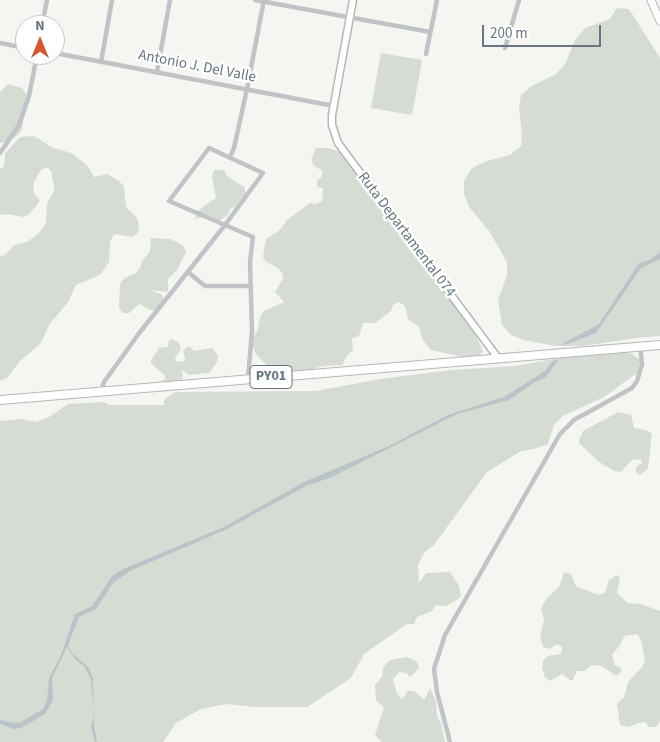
<!DOCTYPE html>
<html>
<head>
<meta charset="utf-8">
<style>
  body { margin:0 }
  #map { position:relative; width:660px; height:742px; overflow:hidden; background:#f5f5f2; font-family:"Source Sans 3",sans-serif }
  canvas { display:block }
  .north { position:absolute; left:15px; top:15px; width:50px; height:50px; box-sizing:border-box; background:#fff; border:1px solid #c2c8cd; border-radius:50%; rotate:0deg; font-size:14px; font-weight:700; line-height:20px; text-align:center; color:#667581 }
  .north::after { content:''; display:block; margin:auto; width:18px; height:22px; background:#d8562f; clip-path:polygon(50% 0,100% 100%,50% 72%,0 100%) }
  .scale { position:absolute; left:482px; top:25px; width:119px; height:22px; box-sizing:border-box; border:2px solid #667581; border-top:0; padding-left:6px; font-size:15px; line-height:18px; white-space:nowrap; color:#667581; -webkit-text-stroke:4px #fff; paint-order:stroke }
</style>
</head>
<body>
<div id="map">
<canvas width="660" height="742"></canvas>
<div class="north">N</div>
<div class="scale">200 m</div>
</div>
<script>
const context = document.querySelector('canvas').getContext('2d');
context.lineJoin = 'round';
function fill(path, color) { context.fillStyle = color; context.fill(path, 'evenodd'); }
const poly = rows => new Path2D(rows.map(r => 'M' + r).join(''));
function strokePath(path, color, width, dash) { context.strokeStyle = color; context.lineWidth = width; context.lineCap = dash ? 'butt' : 'round'; context.setLineDash(dash || []); context.stroke(path); }
function write(font, color, halo, rows, align = 'center') {
  context.font = font + ' "Source Sans 3",sans-serif'; context.lineWidth = 5; context.setLineDash([]); context.textBaseline = 'middle'; context.strokeStyle = halo; context.fillStyle = color; for (const [text, x, y, turn = 0] of rows) {
    context.save(); context.translate(x, y); context.rotate((+turn || 0) * Math.PI / 180); context.textAlign = isNaN(turn) ? turn : align; if (halo) context.strokeText(text, 0, 0); context.fillText(text, 0, 0); context.restore();
  }
}
fill(poly([
  [617,8,629,9,660,58,660,336,636,338,583,346,556,346,523,340,510,334,502,325,498,300,507,275,507,262,489,231,469,207,464,194,464,181,471,169,484,162,510,155,521,146,522,134,519,108,521,95,532,86,556,74,565,64,575,40,585,28,610,19],
  [381,53,422,60,412,115,371,108],
  [8,84,22,88,31,102,28,102,23,115,22,129,19,134,8,142,0,143,0,92],
  [34,136,51,147,71,153,87,165,94,177,107,174,119,181,124,187,126,207,137,218,139,225,138,232,133,237,114,234,110,242,109,262,100,275,76,285,68,302,49,325,41,343,20,361,7,378,0,381,0,256,5,255,14,245,27,242,38,234,46,223,47,203,54,191,54,185,51,171,47,167,41,170,34,182,33,189,35,195,40,200,37,205,28,215,22,217,9,214,0,215,0,169,4,166,5,153,20,137],
  [316,148,329,148,348,155,365,190,376,201,392,222,395,230,409,241,415,254,443,287,445,294,461,308,481,346,483,352,478,357,463,357,431,350,423,340,419,327,408,319,405,306,399,302,393,305,391,311,375,323,363,323,359,336,352,338,353,351,348,354,342,365,322,366,293,376,273,372,256,354,251,341,258,329,260,317,264,311,284,302,275,292,283,279,282,273,278,268,266,262,263,257,265,244,267,238,279,231,287,220,310,203,316,204,322,201,323,188,317,187,317,180,321,178,323,171,314,166,311,160],
  [214,170,224,170,227,176,244,187,246,193,236,206,230,209,228,215,219,221,204,216,195,219,199,210,216,198,212,176],
  [151,238,170,239,183,245,186,252,177,270,168,279,168,292,150,290,161,294,165,300,158,311,151,310,139,304,129,313,123,313,119,308,120,284,124,278,136,273,140,268,142,261,150,251],
  [172,339,179,343,181,349,175,358,176,361,183,362,185,359,183,350,189,346,194,351,212,348,218,356,217,362,209,373,189,375,182,370,183,376,181,382,159,385,159,382,165,379,165,376,151,363,151,360,159,348,168,347,169,340],
  [599,351,627,352,634,355,640,360,637,373,604,397,563,416,554,425,548,444,534,449,521,451,487,472,434,545,424,553,418,565,419,583,426,573,450,572,459,586,461,596,458,599,446,606,436,605,432,611,417,617,414,624,407,624,364,654,351,678,307,707,254,707,227,704,201,709,176,723,163,742,0,742,0,421,20,419,36,422,49,417,68,404,104,402,109,405,164,405,164,400,175,392,316,391,380,379,452,370,515,366],
  [618,412,631,415,634,428,646,430,652,434,648,468,640,475,635,472,637,466,642,463,641,459,632,460,621,472,614,471,599,462,579,443,580,437,583,431],
  [564,572,571,574,576,586,598,595,605,593,609,580,617,575,620,577,617,593,628,603,641,604,660,611,660,721,656,727,649,727,645,722,638,723,629,727,620,725,617,704,624,697,628,682,643,666,645,660,641,640,637,634,624,636,620,645,612,655,615,665,621,668,621,672,616,676,602,666,592,665,584,671,577,671,573,680,570,680,562,674,550,681,545,677,542,668,543,661,548,656,561,654,562,647,557,644,549,649,543,647,540,637,544,620,541,609,546,599,559,587],
  [407,657,417,662,419,668,410,677,406,673,399,672,393,679,397,694,402,699,408,691,414,691,424,700,430,688,436,701,437,717,441,723,445,742,382,742,375,735,384,707,376,701,375,685,382,677,383,667,390,660]
]), '#d6dcd3');
fill(poly([
  [660,252,660,259,641,268,596,333,568,344,560,345,599,324,639,263,650,260],
  [559,359,546,377,535,382,509,400,457,414,332,477,306,486,227,529,130,571,113,583,96,609,79,617,68,645,72,653,88,667,93,678,94,726,97,742,95,742,91,726,94,714,91,679,84,666,76,660,67,647,52,678,53,700,45,714,21,728,14,729,0,724,0,720,14,723,21,722,43,709,47,701,49,678,61,655,75,614,92,606,112,576,123,569,224,527,304,482,389,446,448,415,504,397,545,371,552,362]
]), '#bac4c8');
const secondary = poly([
  [353,0,332,115,332,125,338,143,498,358]
]);
const primary = poly([
  [651,0,660,21]
]);
const highway = poly([
  [0,400,660,345]
]);
strokePath(secondary, '#b3b8bb', 9);
strokePath(primary, '#b4b8bb', 9);
strokePath(highway, '#b5b8bb', 10);
strokePath(poly([
  [255,0,430,32],
  [42,25,47,0],
  [0,43,25,48],
  [505,48,519,0],
  [55,53,334,106],
  [426,54,437,0],
  [101,62,112,0],
  [157,72,170,0],
  [0,153,19,125,29,96,37,55],
  [230,157,234,148,247,89,264,0],
  [188,272,205,286,251,286],
  [101,391,104,382,140,332,225,225,263,173,209,148,169,201,253,237,250,262,252,331,248,379],
  [450,742,437,692,434,669,445,635,560,434,574,420,632,388,637,381,642,364,640,346]
]), '#c0c4c7', 4.5);
strokePath(secondary, '#fff', 6);
strokePath(primary, '#fff', 7);
strokePath(highway, '#fff', 8);
for (const [x, y, w] of [
  [271,377,42]
]) { const box = new Path2D(); box.roundRect(x - w / 2, y - 11.5, w, 23, 4); context.fillStyle = '#fff'; context.fill(box); strokePath(box, '#667581', 1); }
write('bold 14px', '#667581', null, [
  ["PY01",271,377]
]);
write('15px', '#667581', '#fff', [
  ["Antonio J. Del Valle",197,67,11],
  ["Ruta Departamental 074",406,235,53]
]);
</script>
</body>
</html>
